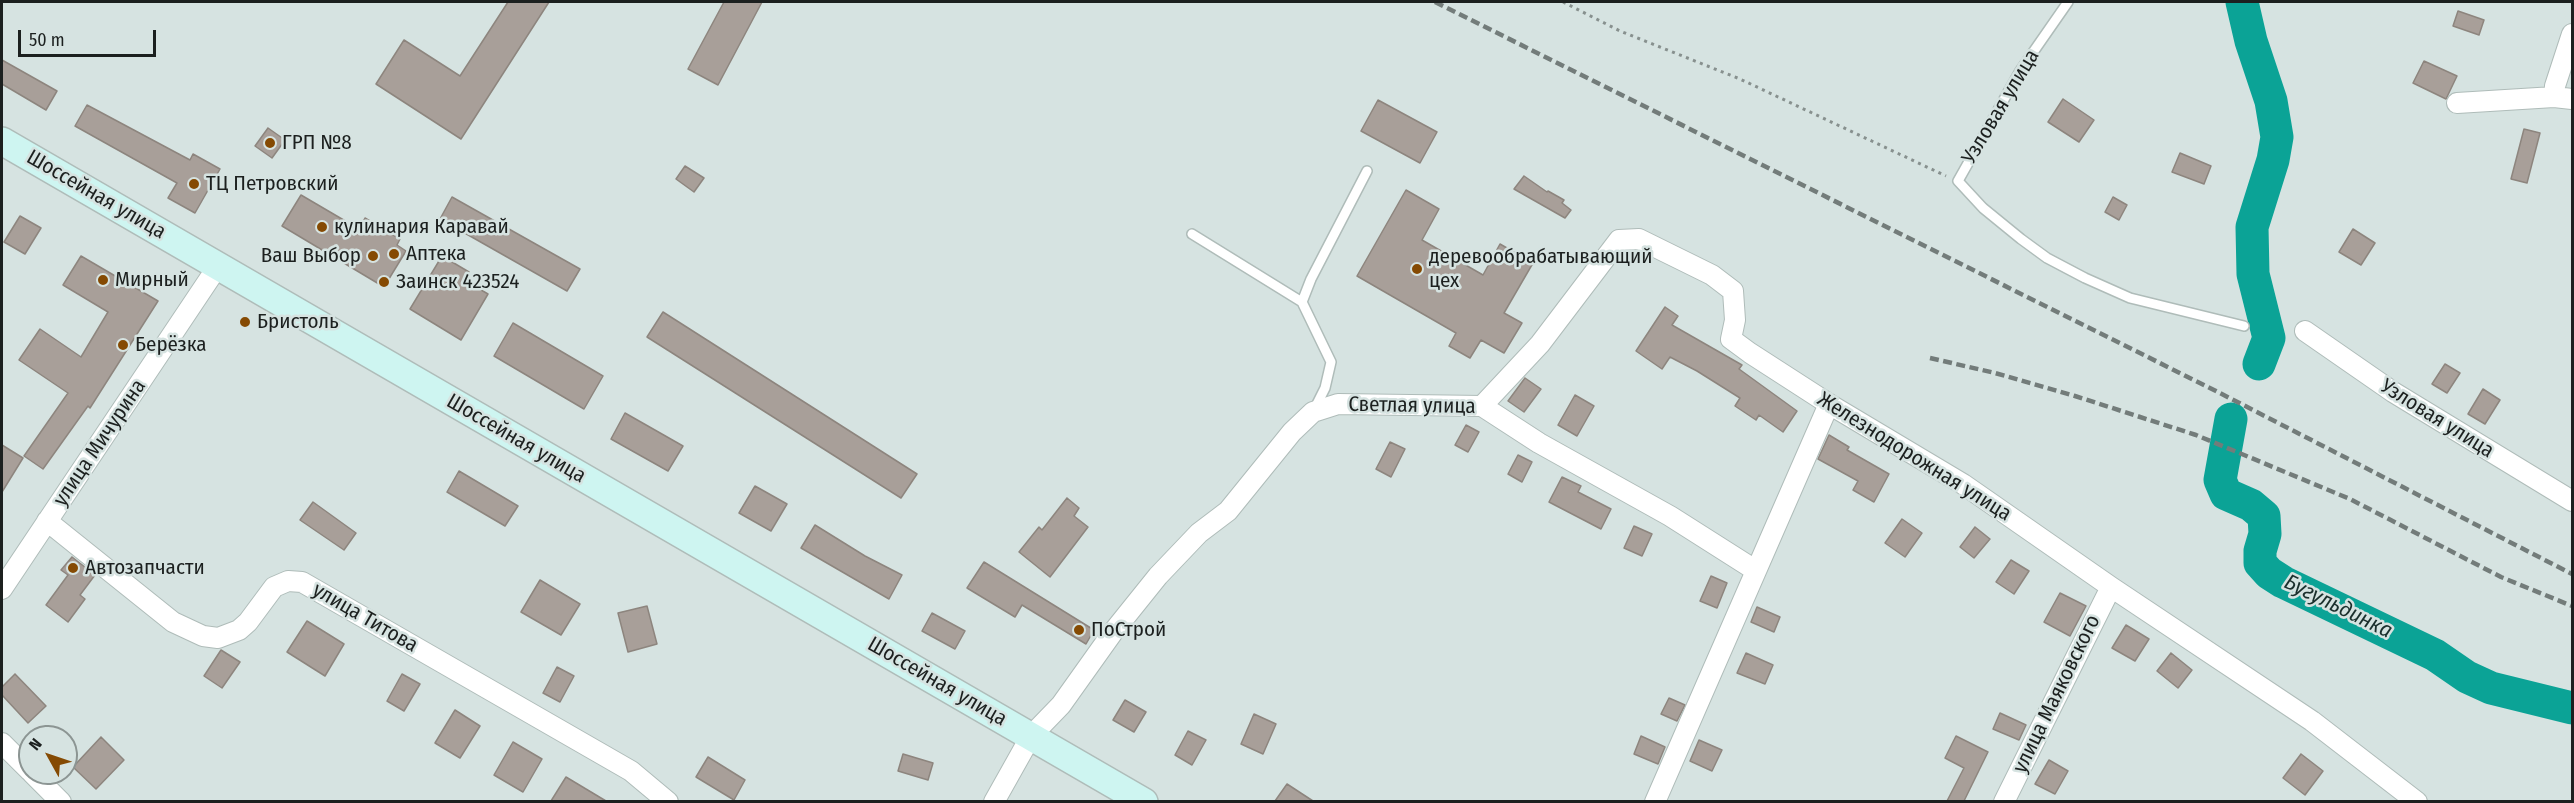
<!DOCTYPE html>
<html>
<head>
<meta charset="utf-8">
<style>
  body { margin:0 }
  #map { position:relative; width:2574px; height:803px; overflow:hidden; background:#d6e3e1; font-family:"Fira Sans Condensed",sans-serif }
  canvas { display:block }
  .frame { position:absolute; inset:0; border:3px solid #1c201f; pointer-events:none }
  .north { position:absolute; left:18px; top:725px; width:60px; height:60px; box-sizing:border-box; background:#d6e3e1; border:2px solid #8c9593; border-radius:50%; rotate:310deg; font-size:16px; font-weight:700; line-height:24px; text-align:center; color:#1c201f }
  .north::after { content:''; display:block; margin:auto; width:21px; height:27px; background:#854a03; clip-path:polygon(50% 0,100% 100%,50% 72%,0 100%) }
  .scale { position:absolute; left:18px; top:30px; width:138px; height:27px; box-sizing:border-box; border:3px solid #1c201f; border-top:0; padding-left:8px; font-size:18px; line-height:21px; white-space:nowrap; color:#1c201f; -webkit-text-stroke:4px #d6e3e1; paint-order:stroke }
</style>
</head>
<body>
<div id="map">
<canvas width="2574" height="803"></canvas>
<div class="frame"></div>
<div class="north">N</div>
<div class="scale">50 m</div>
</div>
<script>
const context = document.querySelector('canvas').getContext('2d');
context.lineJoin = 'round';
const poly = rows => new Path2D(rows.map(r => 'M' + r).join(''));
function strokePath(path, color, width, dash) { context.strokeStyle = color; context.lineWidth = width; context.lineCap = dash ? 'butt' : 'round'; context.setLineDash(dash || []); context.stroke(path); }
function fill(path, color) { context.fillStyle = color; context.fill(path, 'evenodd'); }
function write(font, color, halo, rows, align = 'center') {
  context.font = font + ' "Fira Sans Condensed",sans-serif'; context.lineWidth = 5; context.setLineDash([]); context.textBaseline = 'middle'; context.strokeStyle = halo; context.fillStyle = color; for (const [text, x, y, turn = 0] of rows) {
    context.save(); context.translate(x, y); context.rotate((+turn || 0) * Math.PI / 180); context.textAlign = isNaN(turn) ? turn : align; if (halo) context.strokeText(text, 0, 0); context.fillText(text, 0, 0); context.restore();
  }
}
strokePath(poly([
  [2242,2,2251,41,2271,101,2277,137,2273,160,2252,227,2253,274,2269,338,2259,364],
  [2231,419,2220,480,2226,494,2251,505,2264,516,2265,534,2260,551,2260,563,2269,573,2283,582,2435,655,2467,677,2491,688,2572,708]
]), '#0ba396', 33);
const building = poly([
  [508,2,549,2,461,139,376,84,404,40,460,76,508,2],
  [724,2,762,2,718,85,688,69,724,2],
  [2458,11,2484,20,2479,35,2453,26,2458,11],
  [2,60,57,91,46,110,2,84,2,60],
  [2424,61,2457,76,2446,99,2413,83,2424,61],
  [2063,99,2094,120,2079,142,2048,122,2063,99],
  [1378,100,1437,132,1420,163,1361,131,1378,100],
  [87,105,190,160,193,154,220,169,195,213,168,198,177,183,75,126,87,105],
  [268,128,285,140,272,158,255,146,268,128],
  [2524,129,2540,133,2527,183,2511,179,2524,129],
  [2180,153,2211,166,2204,184,2172,172,2180,153],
  [685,166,704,178,694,192,676,179,685,166],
  [1524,176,1547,192,1548,191,1564,200,1562,203,1571,210,1565,218,1514,189,1524,176],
  [1406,190,1439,209,1422,240,1483,275,1500,244,1533,263,1504,313,1522,323,1504,353,1481,340,1470,358,1449,346,1456,333,1357,276,1406,190],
  [301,195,359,229,365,218,400,239,397,245,406,251,384,287,282,226,301,195],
  [452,197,580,269,567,291,440,219,452,197],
  [2113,197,2127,205,2119,220,2105,212,2113,197],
  [20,216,41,228,25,254,4,242,20,216],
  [2353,229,2375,243,2361,265,2339,252,2353,229],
  [81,256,158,301,90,408,88,406,43,469,24,456,68,393,19,360,40,329,81,357,108,312,63,285,81,256],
  [442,256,469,272,464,280,488,294,461,340,410,309,442,256],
  [1665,307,1678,316,1672,325,1742,365,1739,369,1797,411,1783,432,1759,415,1756,420,1735,406,1740,398,1697,371,1670,357,1662,369,1636,351,1665,307],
  [663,312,917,474,901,498,647,337,663,312],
  [513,323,603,376,584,409,494,356,513,323],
  [2445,364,2460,373,2447,393,2432,384,2445,364],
  [1525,378,1541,389,1524,412,1508,401,1525,378],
  [2483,389,2500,400,2485,424,2468,414,2483,389],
  [1575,395,1594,406,1577,436,1558,425,1575,395],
  [625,413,683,446,668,471,611,439,625,413],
  [1466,425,1479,432,1468,452,1455,445,1466,425],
  [1829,435,1849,447,1847,450,1889,474,1874,502,1853,490,1858,481,1818,459,1829,435],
  [1390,442,1405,449,1391,477,1376,469,1390,442],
  [2,445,23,458,2,492,2,445],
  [1518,455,1532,462,1522,482,1508,474,1518,455],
  [459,471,518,506,505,526,447,492,459,471],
  [1562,477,1581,486,1578,492,1611,509,1601,529,1549,502,1562,477],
  [755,486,787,504,771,531,739,513,755,486],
  [1067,498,1079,508,1074,516,1088,527,1050,577,1019,552,1039,527,1042,530,1067,498],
  [313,502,356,533,344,550,300,520,313,502],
  [1902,519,1922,533,1905,557,1885,543,1902,519],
  [815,525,865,556,902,575,889,599,801,548,815,525],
  [1634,526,1652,534,1642,556,1624,548,1634,526],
  [1975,527,1990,539,1974,558,1960,547,1975,527],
  [72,557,95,575,80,595,85,599,68,622,46,605,68,575,61,570,72,557],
  [2011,560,2029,571,2014,594,1996,582,2011,560],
  [984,562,1094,630,1086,644,1022,605,1015,617,967,588,984,562],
  [1711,576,1727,583,1717,608,1700,601,1711,576],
  [540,580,580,604,561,635,521,612,540,580],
  [2060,593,2086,606,2070,636,2044,622,2060,593],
  [647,606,657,644,628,652,618,613,647,606],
  [1757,607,1780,617,1774,632,1751,622,1757,607],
  [932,613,965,631,955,649,922,631,932,613],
  [307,621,344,644,325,676,287,652,307,621],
  [2126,625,2149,639,2135,661,2112,648,2126,625],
  [221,650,240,662,222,688,204,676,221,650],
  [1746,653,1773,665,1765,684,1737,673,1746,653],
  [2171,653,2192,670,2178,688,2157,671,2171,653],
  [557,667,574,676,560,702,543,693,557,667],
  [15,674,46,706,28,723,2,695,2,687,15,674],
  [402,674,420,684,404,711,387,701,402,674],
  [1669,698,1685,705,1677,721,1661,714,1669,698],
  [1125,700,1146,712,1134,732,1113,720,1125,700],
  [455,710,480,726,460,758,435,743,455,710],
  [2000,713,2026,725,2019,740,1993,729,2000,713],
  [1254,714,1276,724,1263,754,1241,744,1254,714],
  [1188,731,1206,740,1192,765,1175,755,1188,731],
  [1641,736,1665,747,1658,764,1634,754,1641,736],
  [1956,736,1988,752,1964,801,1947,801,1964,768,1945,758,1956,736],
  [101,737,124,760,96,789,73,767,101,737],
  [1699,740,1722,750,1712,771,1690,761,1699,740],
  [513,742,542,759,523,792,494,775,513,742],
  [903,754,933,763,928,780,898,771,903,754],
  [2301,754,2323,771,2305,795,2283,778,2301,754],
  [708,757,745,780,734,800,696,777,708,757],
  [2049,760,2068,771,2055,794,2035,784,2049,760],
  [566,777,606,801,551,801,566,777],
  [1287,784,1313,801,1275,801,1287,784]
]);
fill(building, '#a89f99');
strokePath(building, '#8d857e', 1.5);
const lane = poly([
  [2068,2,2020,71,1958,181,1983,208,2021,239,2047,258,2085,278,2130,298,2244,326],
  [1192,234,1302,302],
  [1314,410,1325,388,1331,362,1302,302,1311,279,1367,171]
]);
const street = poly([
  [2572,34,2555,86,2554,97,2572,99],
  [2457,103,2554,97],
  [2305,331,2393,392,2572,501],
  [1482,406,1540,344,1619,240,1639,239,1712,275,1733,291,1735,320,1731,339,1750,353,1829,404,1963,484,2111,587,2312,721,2417,802],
  [47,521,173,622,203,636,218,638,239,630,248,622,274,587,288,581,302,582,631,771,668,802],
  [2,589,218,266],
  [2,743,30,771],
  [32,773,61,802],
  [994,802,1031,736,1061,705,1113,632,1158,576,1199,533,1228,511,1292,432,1313,412,1338,404,1482,406,1539,443,1670,516,1755,570],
  [1655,802,1829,404],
  [2004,802,2111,587]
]);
const secondary = poly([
  [2,141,1144,802]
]);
strokePath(lane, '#afbcb9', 12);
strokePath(street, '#afbcb9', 22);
strokePath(secondary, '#afbcb9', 30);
strokePath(poly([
  [1563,2,1620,31,1740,79,1946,176]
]), '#87908e', 3, [3, 4.5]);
strokePath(lane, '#fff', 9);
strokePath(street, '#fff', 20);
strokePath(secondary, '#cef5f1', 27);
strokePath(poly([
  [1435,2,2216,391,2572,574],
  [1930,358,1995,373,2075,396,2196,435,2350,499,2501,577,2572,606]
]), '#737c7a', 4.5, [9, 4.5]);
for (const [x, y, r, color] of [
  [270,143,6,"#854a03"],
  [194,184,6,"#854a03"],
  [322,227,6,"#854a03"],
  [394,254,6,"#854a03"],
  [373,256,6,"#854a03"],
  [1417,269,6,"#854a03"],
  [103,280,6,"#854a03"],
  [384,282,6,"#854a03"],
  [245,322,6,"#854a03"],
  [123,345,6,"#854a03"],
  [73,568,6,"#854a03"],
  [1079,630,6,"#854a03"]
]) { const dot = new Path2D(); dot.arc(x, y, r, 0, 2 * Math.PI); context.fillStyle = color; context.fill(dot); strokePath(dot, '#d6e3e1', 2); }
write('21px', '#1c201f', '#d6e3e1', [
  ["Узловая улица",2001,107,-59],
  ["Шоссейная улица",96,195,30],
  ["Светлая улица",1412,406,1],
  ["Узловая улица",2437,419,32],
  ["Шоссейная улица",516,439,30],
  ["улица Мичурина",100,443,-56],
  ["Железнодорожная улица",1914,457,32],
  ["улица Титова",365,618,30],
  ["Шоссейная улица",937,682,30],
  ["улица Маяковского",2057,694,-64]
]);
write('21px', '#1c201f', '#d6e3e1', [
  ["ГРП №8",282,143],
  ["ТЦ Петровский",206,184],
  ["кулинария Каравай",334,227],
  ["Аптека",406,254],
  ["Ваш Выбор",361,256,"right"],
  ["деревообрабатывающий",1429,257],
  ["цех",1429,281],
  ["Мирный",115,280],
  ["Заинск 423524",396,282],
  ["Бристоль",257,322],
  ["Берёзка",135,345],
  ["Автозапчасти",85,568],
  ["ПоСтрой",1091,630]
], 'left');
write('italic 22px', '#1b302d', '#d6e3e1', [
  ["Бугульдинка",2338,607,26]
]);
</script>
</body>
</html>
